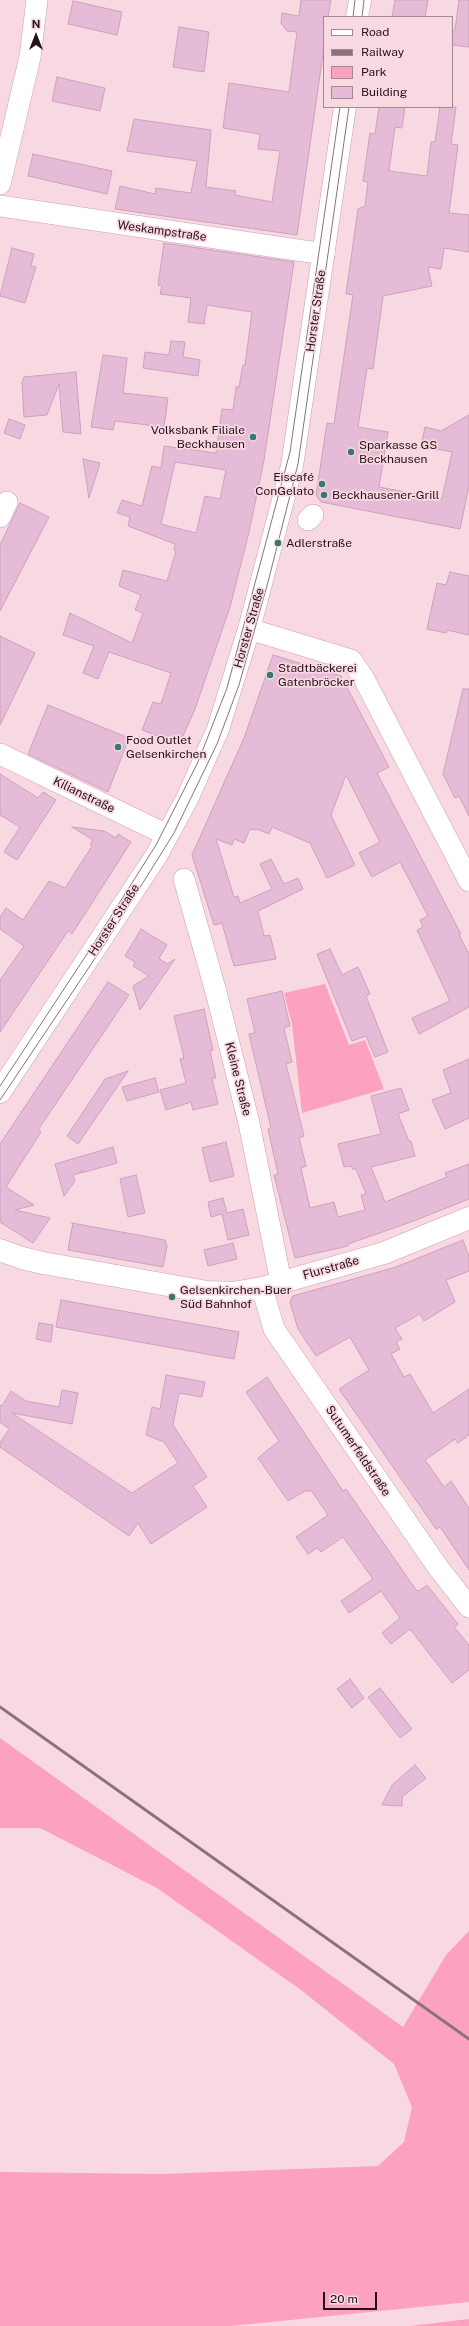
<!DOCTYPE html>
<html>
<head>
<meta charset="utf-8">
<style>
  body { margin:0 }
  #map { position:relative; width:469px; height:2326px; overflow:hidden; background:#f8d8e1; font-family:"Public Sans",sans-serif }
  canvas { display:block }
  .legend { position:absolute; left:323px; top:16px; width:130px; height:92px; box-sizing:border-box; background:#f8d8e1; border:1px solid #a38991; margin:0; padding:5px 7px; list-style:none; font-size:12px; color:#241218 }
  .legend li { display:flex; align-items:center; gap:8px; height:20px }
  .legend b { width:20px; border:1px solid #a38991 }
  .north { position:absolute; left:16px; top:16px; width:40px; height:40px; -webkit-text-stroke:3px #f8d8e1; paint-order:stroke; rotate:0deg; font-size:11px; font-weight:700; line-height:16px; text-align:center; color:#241218 }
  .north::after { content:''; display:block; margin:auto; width:14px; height:18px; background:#241218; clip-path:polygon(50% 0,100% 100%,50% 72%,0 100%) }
  .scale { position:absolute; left:323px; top:2292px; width:54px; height:18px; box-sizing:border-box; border:2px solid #241218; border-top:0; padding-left:5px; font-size:12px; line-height:14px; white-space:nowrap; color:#241218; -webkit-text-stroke:3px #f8d8e1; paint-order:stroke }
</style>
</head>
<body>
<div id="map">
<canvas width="469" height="2326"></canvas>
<ul class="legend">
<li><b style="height:5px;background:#fff"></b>Road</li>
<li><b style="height:5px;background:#8b727a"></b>Railway</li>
<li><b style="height:11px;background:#fca1bf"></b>Park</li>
<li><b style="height:11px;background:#e6bbd8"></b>Building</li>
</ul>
<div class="north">N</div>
<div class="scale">20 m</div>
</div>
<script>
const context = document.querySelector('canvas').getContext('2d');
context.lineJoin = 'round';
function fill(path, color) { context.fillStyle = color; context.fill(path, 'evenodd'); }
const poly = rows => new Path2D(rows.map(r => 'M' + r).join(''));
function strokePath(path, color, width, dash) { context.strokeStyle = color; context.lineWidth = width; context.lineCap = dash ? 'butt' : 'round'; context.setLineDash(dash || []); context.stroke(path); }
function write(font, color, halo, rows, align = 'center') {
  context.font = font + ' "Public Sans",sans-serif'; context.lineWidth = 3.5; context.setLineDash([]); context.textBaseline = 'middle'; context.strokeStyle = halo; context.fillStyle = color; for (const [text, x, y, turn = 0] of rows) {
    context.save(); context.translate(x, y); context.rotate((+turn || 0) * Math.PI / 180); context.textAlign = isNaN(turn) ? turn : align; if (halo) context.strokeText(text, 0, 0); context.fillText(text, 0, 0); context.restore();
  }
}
fill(poly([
  [325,984,349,1045,365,1040,384,1089,302,1113,292,1024,284,993],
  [0,1738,403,2027,446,1955,469,1931,469,2302,231,2326,0,2326,0,2172,162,2174,378,2166,404,2142,412,2107,394,2064,301,1990,157,1888,40,1828,0,1828],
  [469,2319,469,2326,410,2326]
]), '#fca1bf');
const building = poly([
  [301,0,331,0,328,17,324,17,324,47,297,235,115,209,120,186,155,194,156,188,191,193,197,161,127,151,134,119,211,130,206,187,236,191,235,195,272,202,280,151,258,149,260,134,223,128,229,83,289,92,297,32,287,31,281,23,282,13,299,16,301,0],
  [395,0,428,0,425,17,392,17,395,0],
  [459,0,469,0,469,47,452,45,452,30,455,30,459,0],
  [73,1,122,12,117,35,68,24,73,1],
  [179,27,209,32,204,72,173,67,179,27],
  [57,77,105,88,100,111,52,101,57,77],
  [379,107,405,107,402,128,395,127,389,171,427,176,431,142,435,142,440,107,456,107,451,144,458,145,449,213,469,215,469,252,444,248,441,269,428,267,432,286,383,296,373,369,367,368,358,427,388,432,379,487,442,499,452,452,421,446,425,427,441,431,469,415,469,486,460,529,321,502,316,495,327,423,334,424,353,295,346,294,358,209,365,206,368,182,363,181,370,133,375,134,379,107],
  [33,154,112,171,107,194,28,176,33,154],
  [164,243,294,262,264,460,249,532,230,607,195,709,179,745,142,730,153,702,161,704,171,673,109,652,98,679,83,673,94,646,63,635,70,613,132,643,143,613,135,610,141,595,119,586,123,570,167,581,176,551,174,550,175,544,128,526,130,517,117,513,122,500,142,506,152,466,161,468,164,446,216,453,222,409,233,410,236,387,239,387,243,365,245,365,252,312,207,305,204,324,188,322,191,298,160,294,162,286,158,285,164,243],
  [175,462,226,470,220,499,205,496,196,533,161,524,175,462],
  [12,248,34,254,31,266,36,267,25,303,0,296,12,248],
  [171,341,185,342,183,357,200,360,198,376,143,368,145,352,169,355,171,341],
  [103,355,127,358,123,393,168,398,164,427,115,421,113,430,91,427,103,355],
  [76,372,81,434,63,432,59,384,47,415,24,417,22,383,24,377,76,372],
  [9,419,25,425,20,439,4,433,9,419],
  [83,459,100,463,89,498,83,459],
  [20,503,49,517,0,611,0,545,20,503],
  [450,572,469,576,469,635,447,630,446,633,427,629,437,583,446,585,450,572],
  [0,636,35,653,0,725,0,636],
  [273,655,341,676,389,767,377,773,461,934,459,935,469,954,469,1007,419,1034,412,1018,450,1001,417,930,423,927,420,920,428,916,400,862,372,877,359,853,380,842,346,775,331,815,355,865,327,878,310,843,272,827,269,834,257,829,256,830,250,829,244,843,234,839,232,845,216,839,234,897,238,896,240,903,272,889,260,864,271,859,284,884,298,878,303,889,258,911,264,936,270,935,276,959,234,966,222,923,214,925,192,855,244,738,273,655],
  [463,689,469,689,469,816,459,796,455,798,443,774,463,689],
  [48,705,129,738,108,792,28,754,48,705],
  [0,774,38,798,43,792,56,800,17,860,4,852,20,827,0,815,0,774],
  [72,827,104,831,116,838,118,834,131,842,72,934,68,931,0,1032,0,980,24,946,0,929,0,917,6,908,23,920,49,881,65,888,92,846,90,844,93,840,72,827],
  [141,929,167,945,159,958,167,964,175,959,140,1010,133,986,149,976,133,966,135,962,125,956,141,929],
  [330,949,342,975,358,967,370,994,366,996,388,1052,375,1057,366,1036,352,1041,317,954,330,949],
  [108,982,129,995,38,1130,41,1132,6,1187,34,1205,15,1210,50,1218,33,1243,0,1222,0,1144,108,982],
  [282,991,290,1026,284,1028,292,1062,286,1064,304,1136,299,1138,306,1166,301,1168,310,1208,334,1202,338,1217,365,1210,361,1195,366,1194,356,1169,352,1169,352,1166,344,1167,338,1144,381,1134,371,1096,401,1088,409,1110,398,1114,409,1141,411,1141,415,1156,371,1167,385,1202,447,1177,445,1173,469,1164,469,1199,411,1222,348,1244,348,1246,295,1258,274,1175,278,1174,268,1129,271,1128,249,1034,255,1033,247,999,282,991],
  [204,1009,213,1050,210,1051,216,1078,212,1078,218,1104,193,1110,191,1102,166,1110,160,1090,186,1083,180,1059,184,1058,174,1016,204,1009],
  [469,1059,469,1118,445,1129,432,1100,451,1093,443,1070,469,1059],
  [128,1071,78,1144,67,1136,105,1079,128,1071],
  [155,1078,159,1092,127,1101,122,1087,155,1078],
  [226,1142,234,1176,210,1182,202,1148,226,1142],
  [113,1147,117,1163,81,1173,82,1170,80,1173,73,1175,75,1181,64,1196,55,1164,113,1147],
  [136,1175,145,1213,128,1217,120,1179,136,1175],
  [223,1198,227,1213,243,1209,249,1235,228,1240,222,1214,211,1217,208,1202,223,1198],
  [72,1223,165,1240,167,1246,163,1267,68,1250,72,1227,73,1228,72,1223],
  [463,1240,469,1257,469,1271,446,1280,455,1302,424,1321,420,1314,395,1328,402,1339,396,1342,400,1349,391,1354,404,1377,410,1374,433,1413,469,1389,469,1435,458,1443,455,1439,425,1460,444,1487,451,1481,469,1508,469,1570,440,1527,436,1529,339,1389,369,1370,350,1337,316,1356,298,1329,290,1302,293,1296,396,1267,463,1240],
  [233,1243,237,1259,208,1266,204,1250,233,1243],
  [61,1300,239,1332,234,1359,56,1327,61,1300],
  [39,1323,53,1325,51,1342,36,1339,39,1323],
  [166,1375,205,1382,202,1397,179,1393,173,1425,207,1477,193,1486,207,1507,151,1544,138,1523,129,1536,0,1447,0,1443,9,1429,0,1422,0,1405,2,1406,11,1391,26,1401,59,1407,62,1390,78,1393,72,1424,12,1413,132,1493,178,1463,164,1442,146,1435,152,1407,160,1409,166,1375],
  [267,1377,343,1491,346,1489,416,1590,419,1591,427,1585,458,1624,454,1627,469,1645,469,1670,452,1683,410,1629,391,1644,382,1633,400,1618,381,1591,349,1613,341,1601,373,1579,343,1537,321,1552,317,1548,308,1554,296,1537,328,1515,311,1490,308,1492,307,1490,288,1501,258,1458,279,1441,246,1392,267,1377],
  [350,1679,364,1698,352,1708,337,1689,350,1679],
  [380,1688,412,1729,400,1738,368,1697,380,1688],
  [415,1765,426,1778,402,1797,402,1806,382,1805,392,1785,415,1765]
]);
fill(building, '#e6bbd8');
strokePath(building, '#cca1bd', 1);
const street = poly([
  [0,184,30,57,37,0],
  [0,206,324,254],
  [0,517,7,502],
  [308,520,313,515],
  [249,629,351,660,363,677,469,881],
  [0,754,167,835],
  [184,879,216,992,249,1123,281,1282],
  [262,1288,274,1329,437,1566,469,1607]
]);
const secondary = poly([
  [357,17,360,0],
  [0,1092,156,856,187,799,218,729,249,629,292,466,345,107],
  [0,1250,22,1258,43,1263,207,1292,233,1293,262,1288,384,1253,469,1218]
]);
strokePath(street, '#d19ead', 22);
strokePath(secondary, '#d19ead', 23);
strokePath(street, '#fff', 21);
strokePath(secondary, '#fff', 22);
strokePath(poly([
  [353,17,355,0],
  [362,17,364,0],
  [0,1086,87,954,156,845,198,762,227,688,290,452,340,107],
  [0,1100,104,945,174,833,217,744,239,685,268,582,298,464,349,107]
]), '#8b727a', 1);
strokePath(poly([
  [0,1707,469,2039]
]), '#8b727a', 3);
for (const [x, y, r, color] of [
  [253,437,4,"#367a6d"],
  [351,452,4,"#367a6d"],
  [322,484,4,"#367a6d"],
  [324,495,4,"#367a6d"],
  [278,543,4,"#367a6d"],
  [270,675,4,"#367a6d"],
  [118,747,4,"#367a6d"],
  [172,1297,4,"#367a6d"]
]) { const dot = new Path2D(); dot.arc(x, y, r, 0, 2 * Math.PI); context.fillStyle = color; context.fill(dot); strokePath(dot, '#f8d8e1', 1.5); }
write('12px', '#241218', '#f8d8e1', [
  ["Weskampstraße",162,231,8],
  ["Horster Straße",316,311,-82],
  ["Horster Straße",249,628,-74],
  ["Kilianstraße",84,795,26],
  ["Horster Straße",114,920,-57],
  ["Kleine Straße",238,1079,76],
  ["Flurstraße",331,1268,-16],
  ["Sutumerfeldstraße",358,1451,56]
]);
write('12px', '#241218', '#f8d8e1', [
  ["Volksbank Filiale",245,430,"right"],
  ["Beckhausen",245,444,"right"],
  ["Sparkasse GS",359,445],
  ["Beckhausen",359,459],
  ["Eiscafé",314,477,"right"],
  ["ConGelato",314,491,"right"],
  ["Beckhausener-Grill",332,495],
  ["Adlerstraße",286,543],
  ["Stadtbäckerei",278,668],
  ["Gatenbröcker",278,682],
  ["Food Outlet",126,740],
  ["Gelsenkirchen",126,754],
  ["Gelsenkirchen-Buer",180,1290],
  ["Süd Bahnhof",180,1304]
], 'left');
</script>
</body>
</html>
